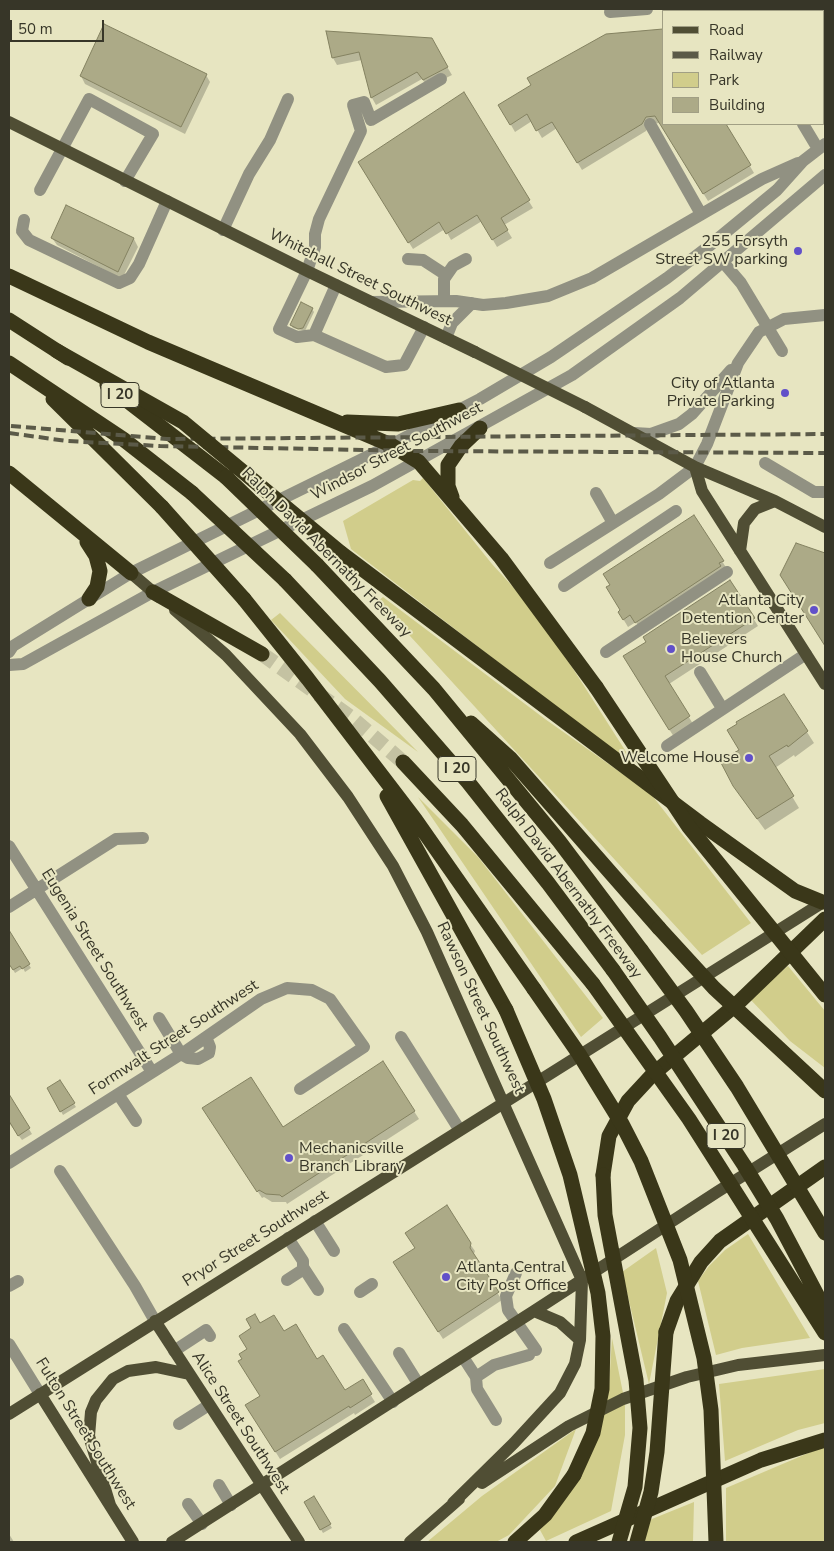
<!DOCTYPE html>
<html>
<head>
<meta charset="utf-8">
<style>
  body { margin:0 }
  #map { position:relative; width:834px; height:1551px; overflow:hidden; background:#e7e5c1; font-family:"Nunito Sans",sans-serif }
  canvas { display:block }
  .frame { position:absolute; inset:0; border:10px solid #373628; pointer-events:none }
  .legend { position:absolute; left:662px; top:10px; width:162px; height:115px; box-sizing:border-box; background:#e7e5c1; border:1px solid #a19f84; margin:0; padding:6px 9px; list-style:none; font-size:15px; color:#373628 }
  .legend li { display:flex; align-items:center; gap:10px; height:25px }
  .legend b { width:25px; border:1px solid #a19f84 }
  .scale { position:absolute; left:10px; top:20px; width:94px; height:22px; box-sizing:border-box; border:2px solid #373628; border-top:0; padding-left:6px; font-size:15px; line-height:18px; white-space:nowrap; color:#373628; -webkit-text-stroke:4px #e7e5c1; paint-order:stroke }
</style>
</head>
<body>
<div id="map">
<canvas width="834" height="1551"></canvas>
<div class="frame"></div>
<ul class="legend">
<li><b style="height:6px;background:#504e34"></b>Road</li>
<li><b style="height:6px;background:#5b5a48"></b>Railway</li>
<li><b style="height:14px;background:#d1cd8b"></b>Park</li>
<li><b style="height:14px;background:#acaa87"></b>Building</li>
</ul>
<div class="scale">50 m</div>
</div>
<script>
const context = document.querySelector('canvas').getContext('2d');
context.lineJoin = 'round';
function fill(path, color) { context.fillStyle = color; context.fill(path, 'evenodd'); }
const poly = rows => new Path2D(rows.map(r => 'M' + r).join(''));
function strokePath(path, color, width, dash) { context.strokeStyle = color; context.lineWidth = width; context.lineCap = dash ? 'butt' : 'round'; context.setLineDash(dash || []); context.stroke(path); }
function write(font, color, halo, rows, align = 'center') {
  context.font = font + ' "Nunito Sans",sans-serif'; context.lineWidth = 4; context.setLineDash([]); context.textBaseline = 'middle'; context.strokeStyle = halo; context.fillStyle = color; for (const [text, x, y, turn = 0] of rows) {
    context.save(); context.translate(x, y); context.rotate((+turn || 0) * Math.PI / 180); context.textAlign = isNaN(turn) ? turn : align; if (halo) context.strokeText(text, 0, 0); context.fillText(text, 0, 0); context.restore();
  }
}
fill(poly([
  [423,478,492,564,525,600,570,664,637,769,351,549,343,521,413,480,420,481],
  [383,597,545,719,651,794,751,923,702,955,378,601],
  [280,613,418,752,345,699,271,620],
  [418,797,478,857,603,1018,581,1037],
  [788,966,825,1011,825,1068,790,1041,749,998],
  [748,1234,810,1338,742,1348,716,1355,698,1281,709,1266,725,1250],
  [656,1248,667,1293,649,1384,622,1272],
  [612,1338,625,1403,625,1435,611,1511,546,1541,540,1530,577,1478,609,1388],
  [825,1369,825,1423,798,1430,725,1461,719,1384],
  [576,1429,555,1486,509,1535,496,1542,427,1542,482,1496],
  [825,1446,825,1542,726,1542,726,1488],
  [694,1502,693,1542,642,1542,647,1521]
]), '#d1cd8b');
fill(poly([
  [328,33,431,40,452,75,428,87,422,79,376,105,372,98,362,60,337,65,333,58],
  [607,36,663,124,725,124,754,173,708,201,660,123,650,124,646,131,582,170,557,128,542,138,532,121,515,132,500,106],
  [206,75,210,82,185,134,85,84,81,76],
  [463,94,533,208,504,225,512,238,497,247,482,221,451,240,445,229,413,249,364,170],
  [67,206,134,239,138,247,122,279,57,245,52,238],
  [312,309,314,312,305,331,293,328,291,325],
  [694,517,727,569,640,630,636,622,628,627,619,612],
  [797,544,825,555,825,645,791,591],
  [730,581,758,626,669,684,693,724,674,737,628,664,647,642],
  [784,696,814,743,795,757,794,755,775,768,799,808,765,830,741,797,739,725],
  [10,935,31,968,25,972,23,968,15,973,9,962],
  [383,1063,419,1119,287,1204,286,1202,272,1202,264,1197,262,1198,208,1116,283,1129],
  [60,1082,76,1107,63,1115,49,1089],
  [9,1096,32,1134,22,1140,9,1123],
  [470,1244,475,1251,473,1256,502,1300,443,1339,399,1270],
  [260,1325,284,1333,317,1360,344,1392,362,1381,375,1402,355,1415,354,1413,280,1459,251,1413,261,1396,243,1359],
  [314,1498,332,1528,323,1533,305,1503],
  [9,1534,14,1542,9,1542]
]), '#0003');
const building = poly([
  [104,24,207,74,181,127,80,76,104,24],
  [663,29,663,124,726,124,751,165,703,194,655,116,646,117,642,124,577,163,552,122,536,131,527,114,510,125,498,105,531,85,527,78,606,34,663,29],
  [326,31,432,38,448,67,423,80,417,72,371,98,359,52,332,58,326,31],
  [464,92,530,200,501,218,508,230,492,240,477,215,446,234,439,222,408,243,358,162,464,92],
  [66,205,134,238,118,272,51,238,66,205],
  [301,302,313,308,303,328,298,329,290,325,301,302],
  [694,515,724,561,719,563,721,566,635,623,630,615,623,620,618,612,620,610,606,587,610,585,603,574,694,515],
  [796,543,825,553,825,646,780,575,796,543],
  [730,580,755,618,665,676,690,716,669,730,623,656,646,642,643,637,730,580],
  [784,694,808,731,788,747,787,745,769,756,794,796,757,819,733,786,720,761,739,750,727,730,737,724,736,722,784,694],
  [9,930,30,964,22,969,20,966,13,970,9,964,9,930],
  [383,1061,415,1111,282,1197,280,1195,266,1194,259,1190,257,1192,202,1108,251,1077,283,1127,383,1061],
  [60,1080,75,1103,60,1112,47,1088,60,1080],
  [9,1094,30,1128,18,1136,9,1121,9,1094],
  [447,1205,471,1243,470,1248,499,1292,438,1332,393,1262,415,1248,405,1233,447,1205],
  [255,1314,260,1323,274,1315,284,1331,296,1324,317,1359,323,1355,345,1390,363,1379,372,1394,350,1408,349,1406,275,1452,245,1405,260,1396,238,1361,242,1359,239,1354,247,1349,239,1336,251,1328,246,1319,255,1314],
  [314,1496,331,1524,320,1530,304,1502,314,1496]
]);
fill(building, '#acaa87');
strokePath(building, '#838160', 1);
strokePath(poly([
  [262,654,353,719,403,762]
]), '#c4c2a2', 15, [15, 8]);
strokePath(poly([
  [734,9,735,11],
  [610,12,647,9],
  [823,20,825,19],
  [650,124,701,214],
  [803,124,818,149],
  [40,190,89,99,153,134,125,181],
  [24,220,22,231,29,240,119,283,130,278,139,264,167,201],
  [223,230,249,174,270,140,288,99],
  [408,259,423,260,446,275],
  [723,262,741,283,782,351],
  [444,301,444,279,453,266,466,259],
  [371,302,456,301,483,305,506,303,548,296,592,278,762,179,798,163],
  [424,327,404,365,386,367,314,335,297,337,279,329,307,271,315,247,315,234,319,219,361,131,353,105,364,102,371,120,441,79],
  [314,335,336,285],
  [446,338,452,323,472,303],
  [634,433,651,434,679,424,692,414,731,370],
  [765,463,814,492,825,492],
  [596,493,613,523],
  [550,563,659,494,695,467,707,444,738,363,759,332,784,319,825,315],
  [564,586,676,511],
  [9,652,13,646,131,573,391,445,480,399,551,357,667,278,709,246,777,190,803,161,825,144],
  [606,652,727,572],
  [9,665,23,664,153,592,372,486,572,375,680,298,825,175],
  [700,672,722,708],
  [667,746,806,654],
  [9,846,152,1072],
  [9,907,116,839,143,838],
  [159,1018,181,1054,188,1058,198,1059,209,1053,210,1047,206,1037],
  [401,1037,459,1129],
  [118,1094,136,1121],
  [9,1163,186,1051,261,999,287,988,312,990,330,999,364,1047,300,1089],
  [60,1171,135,1286,155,1321],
  [315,1221,334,1251],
  [288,1238,303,1261,303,1267,318,1290],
  [516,1273,506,1296,508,1310,536,1350],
  [287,1280,304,1269],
  [9,1286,18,1281],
  [360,1292,372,1284],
  [344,1329,393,1402],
  [9,1344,40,1394],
  [174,1351,206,1330,210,1336],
  [399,1353,419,1385],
  [463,1357,476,1377,477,1389,496,1420],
  [476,1377,494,1365,529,1355],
  [179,1424,209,1405],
  [219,1485,231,1505],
  [188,1504,202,1524]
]), '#919182', 12);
strokePath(poly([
  [9,122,307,271,475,352],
  [585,407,695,467,775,501,825,527],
  [695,467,702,491,825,684],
  [740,551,744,523,755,509,775,501],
  [131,573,159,597],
  [175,610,226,655,300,734,348,797,393,866,427,932,582,1280,580,1340,575,1364,560,1393,514,1443,453,1503],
  [534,1311,560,1322,580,1340],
  [155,1321,299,1542],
  [40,1394,133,1542],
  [9,1414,825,901],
  [482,1483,569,1426,623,1399,687,1377,738,1365,825,1355],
  [110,1505,89,1436,91,1412,96,1400,113,1379,128,1371,156,1367,189,1374],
  [172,1542,534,1311,717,1192,825,1124],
  [410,1542,459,1499]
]), '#504e34', 12);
strokePath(poly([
  [9,276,148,342,391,445,419,462,501,558,596,687],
  [9,320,68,358],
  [9,363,123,439,192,493],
  [107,385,226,477],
  [53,399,162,507],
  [347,422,398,424,459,410],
  [9,473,131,573],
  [452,497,448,486,448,465,461,446,480,428],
  [87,542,96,556,100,571,97,587,89,599],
  [341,553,700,823,795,891,822,902],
  [317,565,434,689,559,841,641,950],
  [285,580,380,681,468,782,548,883,613,970],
  [153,592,262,654],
  [244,599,308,679,415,819,534,989],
  [471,723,510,758,659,928],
  [403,762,462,825,593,984],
  [387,796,506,1010],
  [603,1175,609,1136,628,1101,653,1074,738,1003,825,919],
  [666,1332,677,1301,701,1262,720,1241,825,1167],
  [515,1542,545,1515,574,1475],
  [576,1542,761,1460,825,1440]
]), '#3a3719', 15);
strokePath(poly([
  [11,426,167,439,825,434],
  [9,433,67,441,160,446,419,451,825,453]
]), '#5b5a48', 4, [10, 5]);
strokePath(poly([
  [475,352,585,407]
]), '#504e34', 12);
strokePath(poly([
  [57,351,183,422,341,553],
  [226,477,317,565],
  [192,493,285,580],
  [162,507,244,599],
  [596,687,689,827,825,995],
  [659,928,714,988,825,1091],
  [641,950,686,1011,737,1087,825,1233],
  [613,970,660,1037,744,1165,777,1219,825,1310],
  [593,984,689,1119,825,1333],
  [534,989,579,1054,622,1124,641,1161,680,1260,704,1358,711,1410,716,1542],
  [506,1010,544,1099,570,1175,598,1293,603,1336,602,1389,593,1433,574,1475],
  [603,1175,605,1215,636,1380,640,1428,635,1487,619,1542],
  [637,1542,651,1492,657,1452,666,1332]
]), '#3a3719', 15);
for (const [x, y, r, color] of [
  [798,251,5,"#6150c9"],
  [785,393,5,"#6150c9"],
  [814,610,5,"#6150c9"],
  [671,649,5,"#6150c9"],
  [749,758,5,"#6150c9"],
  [289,1158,5,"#6150c9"],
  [446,1277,5,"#6150c9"]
]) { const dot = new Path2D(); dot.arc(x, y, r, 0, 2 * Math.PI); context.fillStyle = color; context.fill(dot); strokePath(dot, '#e7e5c1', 2); }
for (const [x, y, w] of [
  [120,395,38],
  [457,769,38],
  [726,1136,38]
]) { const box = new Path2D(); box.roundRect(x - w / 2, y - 12.5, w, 25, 4); context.fillStyle = '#e7e5c1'; context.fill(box); strokePath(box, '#373628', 1); }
write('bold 15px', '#373628', null, [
  ["I 20",120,395],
  ["I 20",457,769],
  ["I 20",726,1136]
]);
write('16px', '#373628', '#e7e5c1', [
  ["255 Forsyth",788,242],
  ["Street SW parking",788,260],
  ["City of Atlanta",775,384],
  ["Private Parking",775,402],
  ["Atlanta City",804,601],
  ["Detention Center",804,619],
  ["Believers",681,640,"left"],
  ["House Church",681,658,"left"],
  ["Welcome House",739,758],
  ["Mechanicsville",299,1149,"left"],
  ["Branch Library",299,1167,"left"],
  ["Atlanta Central",456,1268,"left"],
  ["City Post Office",456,1286,"left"]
], 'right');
write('16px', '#373628', '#e7e5c1', [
  ["Whitehall Street Southwest",360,278,26],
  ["Windsor Street Southwest",397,452,-28],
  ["Ralph David Abernathy Freeway",326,553,45],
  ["Ralph David Abernathy Freeway",568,884,53],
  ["Eugenia Street Southwest",94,950,58],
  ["Rawson Street Southwest",480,1008,65],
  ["Formwalt Street Southwest",174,1038,-33],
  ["Pryor Street Southwest",256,1239,-32],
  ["Alice Street Southwest",240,1423,57],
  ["Fulton Street Southwest",85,1434,58]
]);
</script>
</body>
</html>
